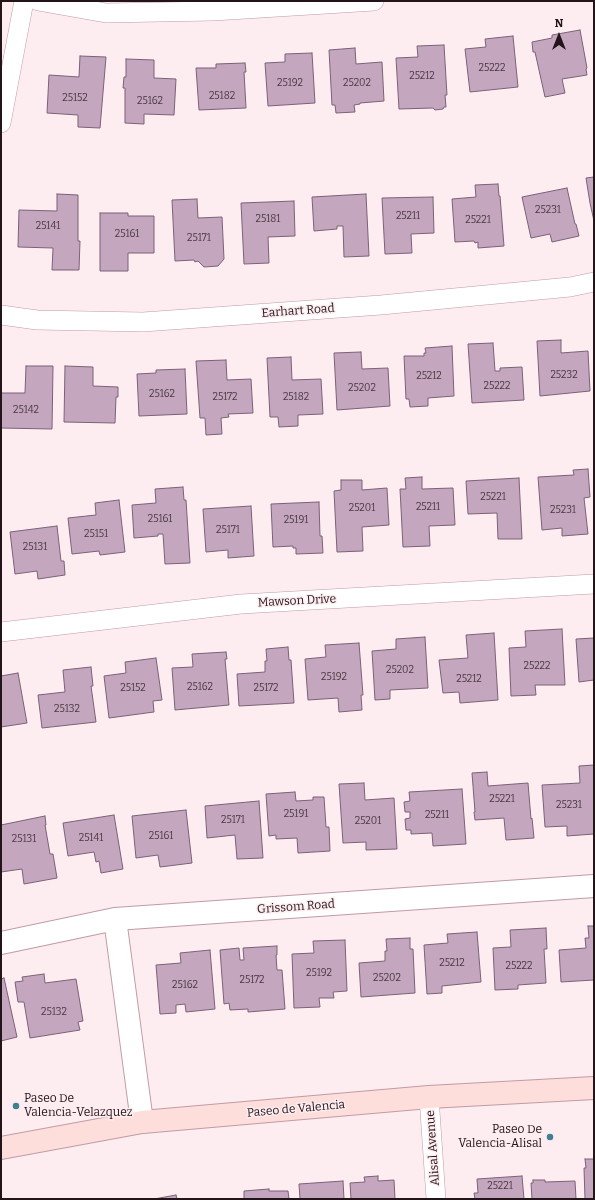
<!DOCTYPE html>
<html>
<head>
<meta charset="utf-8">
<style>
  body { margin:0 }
  #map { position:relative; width:595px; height:1200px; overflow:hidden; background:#fdecf0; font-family:Bitter,serif }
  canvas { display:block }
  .frame { position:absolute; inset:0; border:2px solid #221418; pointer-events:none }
  .north { position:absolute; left:539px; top:16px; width:40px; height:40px; -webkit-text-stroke:3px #fdecf0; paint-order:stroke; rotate:0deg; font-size:11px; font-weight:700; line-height:16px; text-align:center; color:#221418 }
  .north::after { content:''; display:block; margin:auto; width:14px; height:18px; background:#221418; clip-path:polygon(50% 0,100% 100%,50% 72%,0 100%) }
</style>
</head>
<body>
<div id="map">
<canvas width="595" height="1200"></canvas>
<div class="frame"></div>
<div class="north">N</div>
</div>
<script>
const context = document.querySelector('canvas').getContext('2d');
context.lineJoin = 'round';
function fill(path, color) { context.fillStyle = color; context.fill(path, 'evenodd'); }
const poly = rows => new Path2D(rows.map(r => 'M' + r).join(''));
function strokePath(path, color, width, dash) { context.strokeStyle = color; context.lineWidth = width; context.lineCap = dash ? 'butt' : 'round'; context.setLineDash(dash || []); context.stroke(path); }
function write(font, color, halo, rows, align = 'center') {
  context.font = font + ' Bitter,serif'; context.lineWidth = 3; context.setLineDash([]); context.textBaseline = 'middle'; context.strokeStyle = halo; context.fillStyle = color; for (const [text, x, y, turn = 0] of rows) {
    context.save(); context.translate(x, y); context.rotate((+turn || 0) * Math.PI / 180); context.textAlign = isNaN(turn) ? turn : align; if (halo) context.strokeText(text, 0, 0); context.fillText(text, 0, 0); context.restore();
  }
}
const building = poly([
  [580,30,587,68,586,69,587,75,562,79,565,93,545,97,535,52,533,52,532,42,552,38,552,35,580,30],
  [513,36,518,87,470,92,465,49,486,47,485,39,513,36],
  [444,45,447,95,445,95,446,107,444,107,443,109,435,110,433,108,399,109,396,58,418,57,417,46,444,45],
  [355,48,356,64,382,62,384,101,360,103,360,104,354,105,355,112,336,113,335,105,332,105,329,50,355,48],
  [312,53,315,103,268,106,265,63,285,62,285,54,312,53],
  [80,56,106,57,100,128,78,127,78,115,47,113,49,75,79,77,80,56],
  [126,59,154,60,154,78,176,79,174,115,144,114,144,124,125,123,125,88,123,88,124,77,126,77,126,59],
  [245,63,246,72,244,72,246,108,199,110,196,68,216,68,216,64,245,63],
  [594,177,594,221,590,203,586,178,594,177],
  [498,184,499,196,500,196,504,246,478,248,478,242,475,243,474,241,455,242,452,199,476,197,475,185,498,184],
  [567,188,575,224,576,224,579,236,552,242,550,234,531,238,522,197,567,188],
  [57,194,78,195,78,241,80,241,79,270,52,270,53,248,18,247,19,210,57,211,57,194],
  [366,194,369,256,344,257,343,226,337,226,337,229,314,231,312,197,366,194],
  [433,197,434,233,411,234,412,253,385,254,382,198,433,197],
  [197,199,198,218,222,217,224,259,218,266,204,267,198,261,195,262,194,260,175,261,172,200,197,199],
  [294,201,295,236,268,237,269,263,244,264,241,203,294,201],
  [100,213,128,213,128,216,154,216,154,253,128,253,128,271,100,271,100,213],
  [561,340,561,353,588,351,590,391,540,396,537,341,561,340],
  [493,343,495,371,500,371,500,368,522,367,524,400,472,403,468,344,493,343],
  [452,346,454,396,428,398,428,406,410,407,409,399,406,399,404,356,424,356,424,353,426,353,425,348,452,346],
  [361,352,362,369,388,368,390,406,337,410,334,353,361,352],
  [291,357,292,380,321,379,323,414,298,415,298,426,279,427,278,417,270,417,267,358,291,357],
  [226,360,227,380,251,379,253,413,228,414,229,417,221,418,222,434,206,435,205,418,200,418,196,361,226,360],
  [26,366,53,366,52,429,1,428,1,393,25,393,26,366],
  [65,366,93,367,93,386,118,387,118,397,116,397,115,423,64,422,65,366],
  [185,369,187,414,139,416,137,374,156,373,156,370,185,369],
  [588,469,590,497,584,498,588,534,562,536,562,528,542,530,538,477,574,475,573,470,588,469],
  [422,477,422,489,453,488,455,525,429,526,430,546,403,547,400,489,406,489,405,478,422,477],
  [519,478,522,539,498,539,497,513,468,514,466,481,519,478],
  [341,480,362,480,362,490,387,488,389,525,362,527,363,551,337,552,334,491,341,490,341,480],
  [183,487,184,500,186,500,190,563,165,564,163,534,158,534,158,536,134,538,132,505,156,503,155,489,183,487],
  [119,500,125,552,100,555,99,551,72,554,68,518,96,515,95,503,119,500],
  [319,502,320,536,322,536,323,553,296,554,296,548,293,548,293,546,273,547,271,504,319,502],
  [251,506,254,556,228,558,228,550,206,552,203,509,251,506],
  [57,526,61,561,64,561,65,575,38,579,37,571,15,574,10,532,57,526],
  [562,629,565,685,535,685,536,695,511,696,509,648,526,647,525,631,562,629],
  [494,633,498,700,460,703,459,692,443,693,439,660,468,658,466,635,494,633],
  [425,637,428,688,390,690,390,699,375,700,372,651,396,649,396,639,425,637],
  [594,638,594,680,579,682,576,639,594,638],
  [359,643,363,695,361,695,362,710,339,712,338,698,308,700,305,659,326,657,325,645,359,643],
  [288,647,289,660,291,660,294,703,239,706,237,674,265,672,265,661,267,661,266,649,288,647],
  [226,652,227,659,225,659,229,705,175,710,172,668,193,667,192,654,226,652],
  [156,658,162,700,153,701,154,712,109,718,104,676,126,673,125,662,156,658],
  [91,667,93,686,91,686,96,722,42,728,38,695,65,692,63,670,91,667],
  [18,673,27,723,1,727,1,676,18,673],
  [594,765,594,834,567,836,567,826,545,827,542,785,580,783,579,766,594,765],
  [487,772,488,786,528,783,531,819,532,818,534,838,506,840,504,818,475,820,474,812,475,812,472,773,487,772],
  [364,783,365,800,394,798,397,849,366,850,366,842,343,843,339,784,364,783],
  [462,789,466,844,433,846,432,833,411,834,411,830,406,830,405,819,410,818,410,812,405,812,404,802,410,801,409,792,462,789],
  [295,792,296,801,313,800,313,797,324,797,326,827,329,827,330,851,298,853,297,838,276,839,276,835,269,836,266,794,295,792],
  [259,801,263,858,237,859,235,835,207,838,205,806,259,801],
  [186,810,192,863,160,867,158,855,136,858,132,816,186,810],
  [114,815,123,869,101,873,99,861,96,862,94,852,68,856,63,823,114,815],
  [45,816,46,825,45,825,50,854,53,854,57,878,24,884,22,869,1,872,1,825,45,816],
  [588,926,594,926,594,980,561,982,559,950,586,948,585,938,589,938,588,926],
  [546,928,547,949,544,949,546,983,518,985,518,989,495,990,493,948,511,947,510,930,546,928],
  [477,932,481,982,442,986,442,993,427,994,424,945,448,943,447,934,477,932],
  [410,938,410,949,413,949,415,993,361,997,359,963,385,961,385,951,387,951,386,939,410,938],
  [345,940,347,991,333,992,334,998,319,998,320,1007,294,1008,292,954,314,953,313,941,345,940],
  [277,946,277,955,276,955,277,970,282,970,285,1009,248,1012,248,1009,230,1010,229,1003,224,1004,220,950,239,948,240,960,244,960,243,948,277,946],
  [210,950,215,1009,186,1012,185,1004,176,1005,176,1013,160,1014,156,965,181,963,180,953,210,950],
  [44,974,45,983,76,979,83,1021,78,1022,80,1030,30,1038,24,1002,18,1002,15,982,23,981,22,977,44,974],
  [4,978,17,1037,1,1041,1,979,4,978],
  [585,1159,594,1159,594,1199,585,1199,584,1168,586,1168,585,1159],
  [378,1176,378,1181,394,1180,395,1199,351,1199,350,1183,365,1182,364,1177,378,1176],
  [522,1176,524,1199,475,1199,474,1193,478,1193,477,1179,522,1176],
  [533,1180,545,1180,545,1182,575,1181,576,1199,532,1199,531,1183,533,1183,533,1180],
  [343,1181,344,1199,300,1199,299,1184,343,1181],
  [269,1189,269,1191,288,1191,289,1199,244,1199,244,1191,269,1189],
  [176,1195,177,1199,154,1199,176,1195]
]);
fill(building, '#c4a7be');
strokePath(building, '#7b6177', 1);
const minor = poly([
  [38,1,106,13,213,11,374,1],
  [1,123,24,1],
  [1,315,37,320,143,322,381,305,570,287,594,282],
  [1,632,241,604,594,584],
  [429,1097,436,1199]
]);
const tertiary = poly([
  [115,919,142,1122],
  [1,943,115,919,594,886]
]);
const secondary = poly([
  [1,1148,142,1122,429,1097,594,1088]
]);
strokePath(minor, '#c19ba5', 20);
strokePath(tertiary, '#c19ba5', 24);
strokePath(secondary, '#c19ba5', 24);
strokePath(minor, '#fff', 19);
strokePath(tertiary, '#fff', 22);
strokePath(secondary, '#fededa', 22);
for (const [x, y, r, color] of [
  [16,1106,4,"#3f7f92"],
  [550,1137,4,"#3f7f92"]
]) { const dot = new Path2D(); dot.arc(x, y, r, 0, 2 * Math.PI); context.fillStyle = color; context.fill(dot); strokePath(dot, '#fdecf0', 1.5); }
write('10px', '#4a3942', null, [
  ["25222",492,68],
  ["25212",422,76],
  ["25192",290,83],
  ["25202",357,83],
  ["25182",222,96],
  ["25152",75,98],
  ["25162",150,101],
  ["25231",548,210],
  ["25211",408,216],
  ["25181",268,219],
  ["25221",478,220],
  ["25141",48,226],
  ["25161",127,234],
  ["25171",199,238],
  ["25232",564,375],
  ["25212",429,376],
  ["25222",497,386],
  ["25202",362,388],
  ["25162",162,394],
  ["25172",225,397],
  ["25182",296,397],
  ["25142",26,410],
  ["25221",493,497],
  ["25211",428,507],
  ["25201",362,508],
  ["25231",563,510],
  ["25161",160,519],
  ["25191",296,520],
  ["25171",228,530],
  ["25151",96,534],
  ["25131",35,547],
  ["25222",537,666],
  ["25202",400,670],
  ["25192",334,677],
  ["25212",469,679],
  ["25162",200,687],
  ["25152",133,688],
  ["25172",266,688],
  ["25132",67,709],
  ["25221",502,799],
  ["25231",569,805],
  ["25191",296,814],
  ["25211",437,815],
  ["25171",233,820],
  ["25201",368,821],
  ["25161",161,836],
  ["25141",91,838],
  ["25131",24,839],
  ["25212",452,963],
  ["25222",519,966],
  ["25192",319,973],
  ["25202",387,978],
  ["25172",252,980],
  ["25162",185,985],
  ["25132",54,1012],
  ["25221",500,1186]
]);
write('12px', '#221418', '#fdecf0', [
  ["Earhart Road",298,311,-4],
  ["Mawson Drive",297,601,-3],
  ["Grissom Road",296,907,-4],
  ["Paseo de Valencia",296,1109,-5],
  ["Alisal Avenue",433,1148,-94]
]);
write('12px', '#221418', '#fdecf0', [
  ["Paseo De",24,1099],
  ["Valencia-Velazquez",24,1113],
  ["Paseo De",542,1130,"right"],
  ["Valencia-Alisal",542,1144,"right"]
], 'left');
</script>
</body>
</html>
